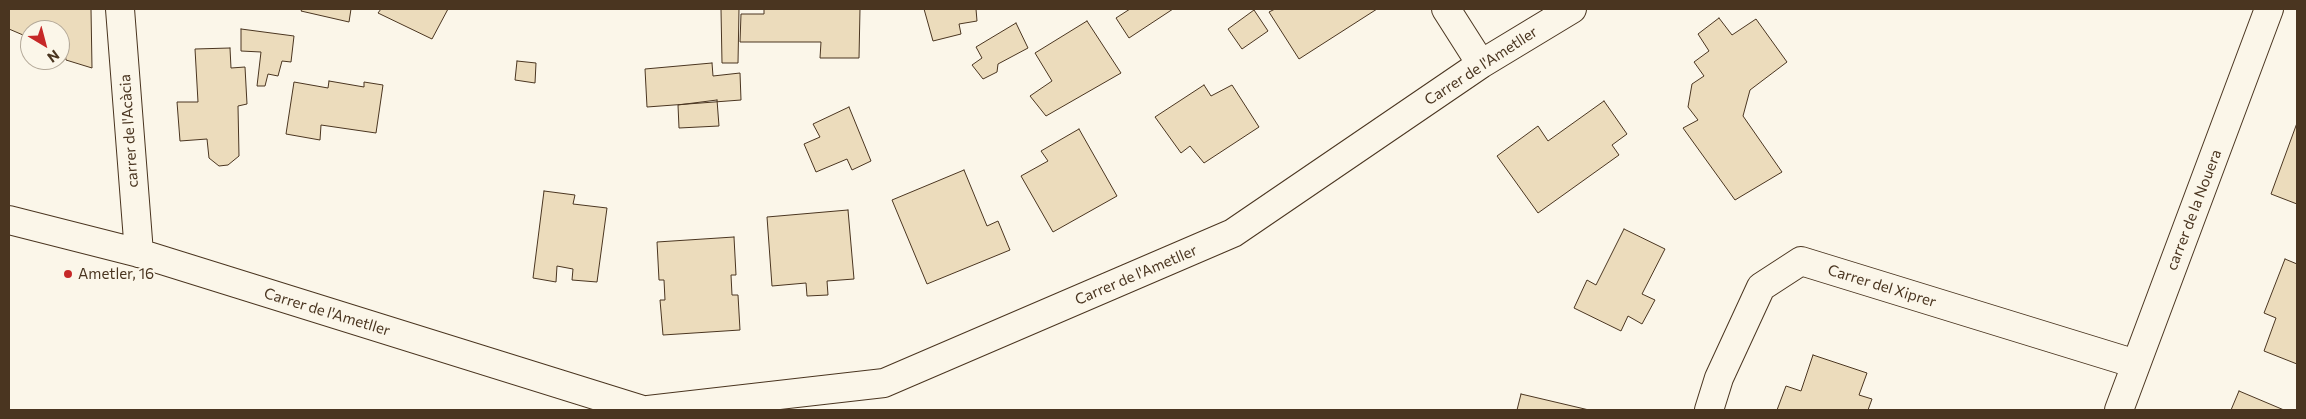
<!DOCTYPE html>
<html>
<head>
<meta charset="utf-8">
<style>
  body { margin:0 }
  #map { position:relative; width:2306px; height:419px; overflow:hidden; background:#fbf6e9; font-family:Commissioner,sans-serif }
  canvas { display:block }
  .frame { position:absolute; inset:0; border:10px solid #4a3520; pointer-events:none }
  .north { position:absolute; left:20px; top:20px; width:50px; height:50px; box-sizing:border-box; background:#fbf6e9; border:1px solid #b4a999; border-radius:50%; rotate:143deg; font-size:14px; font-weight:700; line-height:20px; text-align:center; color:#4a3520 }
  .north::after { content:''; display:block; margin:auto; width:18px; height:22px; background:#c62828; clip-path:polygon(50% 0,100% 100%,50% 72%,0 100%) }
</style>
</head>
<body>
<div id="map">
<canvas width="2306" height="419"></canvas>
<div class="frame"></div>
<div class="north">N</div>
</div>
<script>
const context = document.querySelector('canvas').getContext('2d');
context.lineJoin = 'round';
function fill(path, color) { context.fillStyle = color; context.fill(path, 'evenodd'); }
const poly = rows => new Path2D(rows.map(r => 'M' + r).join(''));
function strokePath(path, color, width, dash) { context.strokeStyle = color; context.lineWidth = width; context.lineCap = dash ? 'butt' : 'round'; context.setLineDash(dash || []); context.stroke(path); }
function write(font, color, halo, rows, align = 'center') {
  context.font = font + ' Commissioner,sans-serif'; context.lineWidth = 4; context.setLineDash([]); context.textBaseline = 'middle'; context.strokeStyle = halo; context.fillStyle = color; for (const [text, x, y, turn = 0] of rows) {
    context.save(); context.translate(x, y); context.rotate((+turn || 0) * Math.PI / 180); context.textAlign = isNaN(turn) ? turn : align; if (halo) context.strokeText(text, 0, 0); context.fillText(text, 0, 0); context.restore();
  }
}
const building = poly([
  [9,9,91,9,92,68,66,60,65,54,60,52,60,30,30,30,30,38,9,29,9,9],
  [302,9,351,9,349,22,301,11,302,9],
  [381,9,448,9,432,39,378,13,381,9],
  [721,9,739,9,738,63,722,63,721,9],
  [764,9,860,9,859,58,820,58,821,42,740,42,741,14,764,14,764,9],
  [924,9,976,9,977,21,959,24,961,34,933,41,924,9],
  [1130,9,1173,9,1129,38,1116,18,1130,9],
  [1275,9,1377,9,1299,59,1269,12,1275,9],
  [1254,10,1268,31,1242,49,1228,29,1254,10],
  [1719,18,1732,35,1756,19,1787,62,1750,90,1743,116,1782,172,1735,200,1683,128,1698,120,1688,107,1692,84,1704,76,1694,62,1709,51,1698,34,1719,18],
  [1087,21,1121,73,1046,116,1030,96,1052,81,1035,53,1087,21],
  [1016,23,1028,48,998,64,997,72,983,79,972,65,982,58,976,47,1016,23],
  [241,29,294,36,291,62,282,61,278,76,268,74,265,86,257,86,261,52,241,51,241,29],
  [230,48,231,68,245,67,247,104,238,106,239,156,228,165,219,166,209,158,207,139,180,141,177,102,198,102,195,49,230,48],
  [517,61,536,63,535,83,515,80,517,61],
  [712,63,713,76,740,73,741,100,647,107,645,69,712,63],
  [329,81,364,87,364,82,383,85,376,133,321,125,320,140,286,134,294,82,328,88,329,81],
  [1204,85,1211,96,1232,85,1259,127,1204,163,1190,146,1181,153,1155,117,1204,85],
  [717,100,719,126,679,128,678,105,717,100],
  [1604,101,1627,134,1612,145,1619,155,1538,213,1497,156,1538,126,1548,141,1604,101],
  [849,107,871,161,852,170,847,159,816,172,804,144,820,137,813,124,849,107],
  [2297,123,2297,204,2271,194,2297,123],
  [1079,129,1117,196,1053,232,1021,176,1048,161,1041,151,1079,129],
  [964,170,987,226,998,221,1010,250,927,284,892,200,964,170],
  [544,191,575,195,573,204,607,208,597,282,572,280,573,269,557,266,556,282,533,278,544,191],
  [848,210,854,279,827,281,828,295,807,296,806,283,772,286,767,217,848,210],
  [1624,229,1665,249,1642,294,1655,300,1642,324,1628,316,1621,331,1574,308,1587,280,1596,285,1624,229],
  [734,237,736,275,731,275,732,295,738,295,740,330,663,335,660,300,665,300,664,280,659,280,657,242,734,237],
  [2285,259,2297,264,2297,364,2264,351,2276,318,2264,313,2285,259],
  [1813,355,1867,373,1859,395,1872,399,1868,410,1777,410,1786,386,1801,391,1813,355],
  [2239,391,2284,410,2231,410,2239,391],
  [1521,394,1589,410,1517,410,1521,394]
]);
fill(building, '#ecdcbc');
strokePath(building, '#4a3520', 1);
const street = poly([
  [120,9,139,253],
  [1446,9,1481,64],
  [9,220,139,253,643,410],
  [648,410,884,383,1233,233,1481,64,1572,9],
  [1709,410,1719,378,1761,287,1801,261,2136,364],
  [2119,410,2269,9]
]);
strokePath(street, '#4a3520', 30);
strokePath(street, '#fbf6e9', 28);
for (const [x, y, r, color] of [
  [68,274,5,"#c62828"]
]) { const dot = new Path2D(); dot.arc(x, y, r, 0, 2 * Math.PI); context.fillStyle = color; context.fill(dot); strokePath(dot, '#fbf6e9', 2); }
write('15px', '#4a3520', '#fbf6e9', [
  ["Carrer de l'Ametller",1481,66,-33],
  ["carrer de l'Acàcia",129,131,-94],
  ["carrer de la Nouera",2194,210,-69],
  ["Carrer de l'Ametller",1136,275,-23],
  ["Carrer del Xiprer",1882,286,17],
  ["Carrer de l'Ametller",327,312,17]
]);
write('15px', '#4a3520', '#fbf6e9', [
  ["Ametler, 16",78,274]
], 'left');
</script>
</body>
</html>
